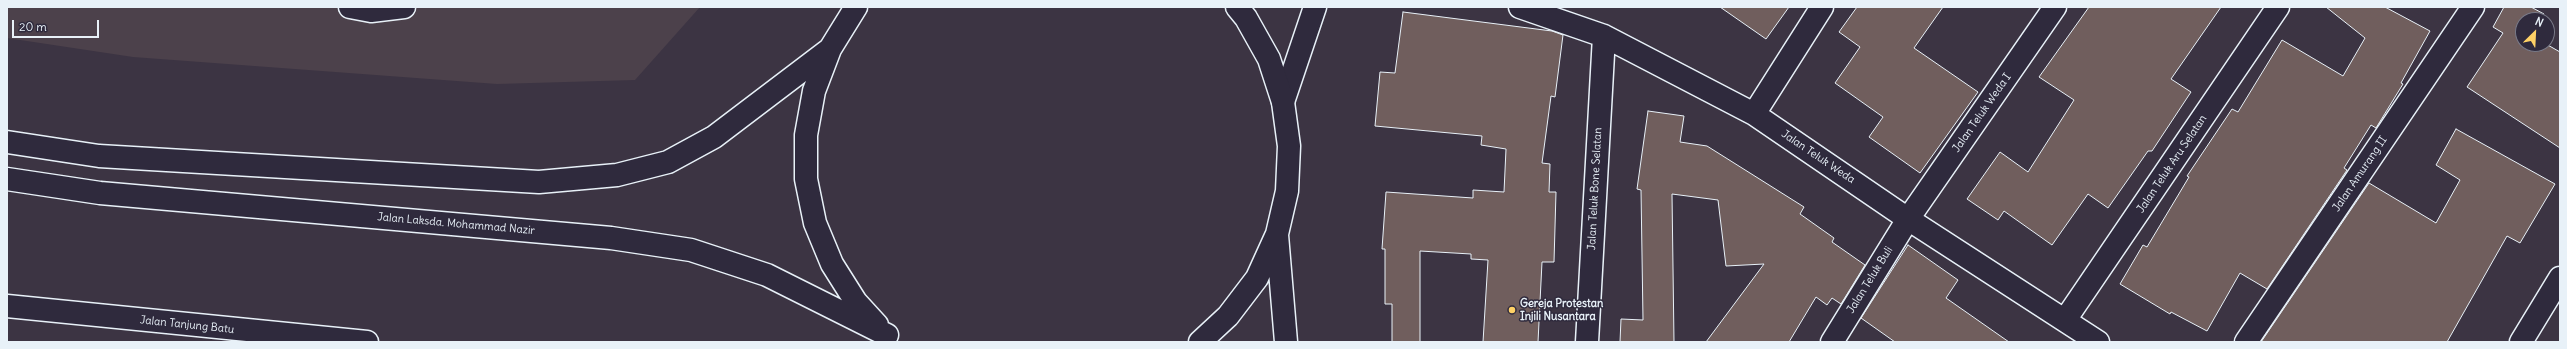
<!DOCTYPE html>
<html>
<head>
<meta charset="utf-8">
<style>
  body { margin:0 }
  #map { position:relative; width:2567px; height:349px; overflow:hidden; background:#3c3443; font-family:Delius,sans-serif }
  canvas { display:block }
  .frame { position:absolute; inset:0; border:8px solid #e8f1f8; pointer-events:none }
  .north { position:absolute; left:2515px; top:12px; width:40px; height:40px; box-sizing:border-box; background:#2f2a3d; border:1px solid #797a88; border-radius:50%; rotate:24deg; font-size:11px; font-weight:700; line-height:16px; text-align:center; color:#e8f1f8 }
  .north::after { content:''; display:block; margin:auto; width:14px; height:18px; background:#ffd166; clip-path:polygon(50% 0,100% 100%,50% 72%,0 100%) }
  .scale { position:absolute; left:12px; top:20px; width:87px; height:18px; box-sizing:border-box; border:2px solid #e8f1f8; border-top:0; padding-left:5px; font-size:12px; line-height:14px; white-space:nowrap; color:#e8f1f8; -webkit-text-stroke:3px #2f2a3d; paint-order:stroke }
</style>
</head>
<body>
<div id="map">
<canvas width="2567" height="349"></canvas>
<div class="frame"></div>
<div class="north">N</div>
<div class="scale">20 m</div>
</div>
<script>
const context = document.querySelector('canvas').getContext('2d');
context.lineJoin = 'round';
function fill(path, color) { context.fillStyle = color; context.fill(path, 'evenodd'); }
const poly = rows => new Path2D(rows.map(r => 'M' + r).join(''));
function strokePath(path, color, width, dash) { context.strokeStyle = color; context.lineWidth = width; context.lineCap = dash ? 'butt' : 'round'; context.setLineDash(dash || []); context.stroke(path); }
function write(font, color, halo, rows, align = 'center') {
  context.font = font + ' Delius,sans-serif'; context.lineWidth = 3; context.setLineDash([]); context.textBaseline = 'middle'; context.strokeStyle = halo; context.fillStyle = color; for (const [text, x, y, turn = 0] of rows) {
    context.save(); context.translate(x, y); context.rotate((+turn || 0) * Math.PI / 180); context.textAlign = isNaN(turn) ? turn : align; if (halo) context.strokeText(text, 0, 0); context.fillText(text, 0, 0); context.restore();
  }
}
fill(poly([
  [7,7,700,7,635,80,497,84,133,57,7,38]
]), '#4c414b');
const building = poly([
  [1720,7,1789,7,1766,39,1720,7],
  [1857,7,1943,7,1914,48,1978,92,1920,173,1869,137,1883,117,1835,83,1860,47,1839,32,1857,7],
  [2089,7,2221,7,2171,79,2191,92,2152,151,2148,151,2108,208,2088,194,2052,245,2004,211,1998,220,1967,199,2000,152,2028,172,2074,100,2039,77,2089,7],
  [2326,7,2385,7,2430,31,2401,83,2403,84,2376,128,2371,125,2344,168,2347,170,2267,289,2240,273,2207,331,2171,312,2170,314,2120,284,2143,245,2147,247,2189,177,2187,176,2232,109,2238,112,2282,40,2343,76,2365,38,2326,7],
  [2504,7,2531,7,2544,14,2540,20,2523,20,2523,44,2546,44,2560,52,2560,148,2467,87,2503,33,2493,27,2504,7],
  [1403,12,1552,31,1563,35,1555,97,1551,96,1542,163,1550,164,1549,192,1556,192,1554,262,1542,262,1538,342,1483,342,1488,260,1471,259,1471,254,1420,251,1420,342,1392,342,1392,304,1385,304,1385,249,1382,249,1386,192,1473,198,1473,190,1504,192,1506,149,1481,145,1482,136,1375,126,1380,72,1395,73,1403,12],
  [1648,111,1684,116,1680,142,1707,146,1804,207,1800,214,1834,238,1832,242,1865,265,1841,304,1832,298,1827,305,1816,297,1789,342,1706,342,1764,264,1726,266,1718,200,1672,194,1674,342,1620,342,1621,319,1643,320,1641,190,1637,189,1648,111],
  [2456,129,2555,184,2520,243,2507,236,2447,342,2261,342,2369,183,2436,223,2460,180,2436,165,2456,129],
  [1908,245,1958,280,1946,298,2009,342,1895,342,1861,318,1908,245]
]);
fill(building, '#705e5d');
strokePath(building, '#e8f1f8', 1);
const minor = poly([
  [350,7,371,11,404,7],
  [1520,7,1604,36,1754,114,1908,219,2098,342],
  [1283,102,1315,7],
  [1754,114,1822,7],
  [7,306,367,342],
  [2065,320,2278,7],
  [1587,342,1604,36],
  [1832,342,1908,219,2055,7],
  [2246,342,2473,7]
]);
const major = poly([
  [856,7,830,49,814,91,806,135,806,179,815,223,832,264,856,302,877,325],
  [7,142,99,156,539,182,617,175,668,162,714,137,830,49],
  [7,179,100,193,611,238,691,250,767,275,887,335],
  [1277,235,1286,342],
  [1200,342,1228,316,1257,278,1277,234,1287,191,1289,146,1283,102,1269,59,1246,18,1237,7]
]);
const highway = poly([
  [2521,342,2560,278]
]);
strokePath(minor, '#e8f1f8', 25);
strokePath(major, '#e8f1f8', 25);
strokePath(highway, '#e8f1f8', 25);
strokePath(minor, '#2f2a3d', 22);
strokePath(major, '#2f2a3d', 22);
strokePath(highway, '#2f2a3d', 22);
for (const [x, y, r, color] of [
  [1512,310,4,"#ffd166"]
]) { const dot = new Path2D(); dot.arc(x, y, r, 0, 2 * Math.PI); context.fillStyle = color; context.fill(dot); strokePath(dot, '#2f2a3d', 1.5); }
write('11px', '#e8f1f8', '#2f2a3d', [
  ["Jalan Teluk Weda I",1982,113,-55],
  ["Jalan Teluk Weda",1818,157,34],
  ["Jalan Teluk Aru Selatan",2172,164,-56],
  ["Jalan Amurang II",2360,174,-56],
  ["Jalan Teluk Bone Selatan",1595,189,-87],
  ["Jalan Laksda. Mohammad Nazir",456,224,5],
  ["Jalan Teluk Buli",1870,280,-58],
  ["Jalan Tanjung Batu",187,325,6]
]);
write('bold 11px', '#e8f1f8', '#2f2a3d', [
  ["Gereja Protestan",1520,304],
  ["Injili Nusantara",1520,317]
], 'left');
</script>
</body>
</html>
